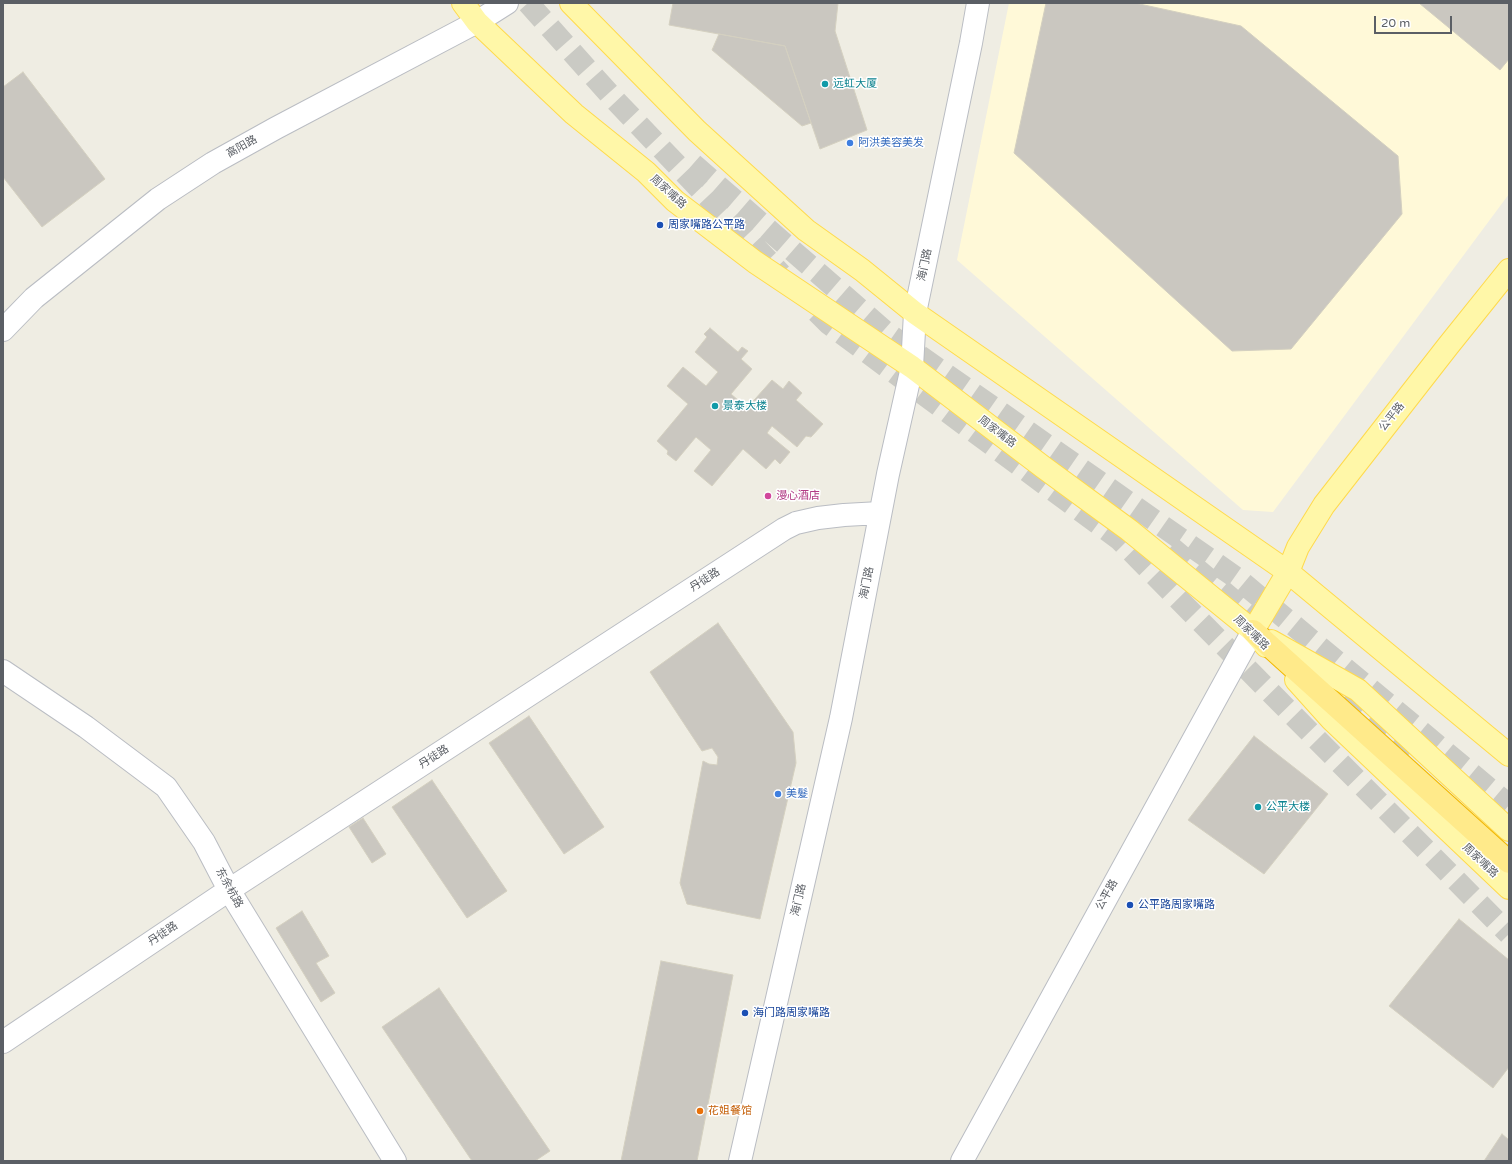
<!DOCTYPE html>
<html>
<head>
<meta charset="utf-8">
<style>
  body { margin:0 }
  #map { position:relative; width:1512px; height:1164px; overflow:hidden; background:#efede3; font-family:"Varela Round",sans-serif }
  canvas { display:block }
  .frame { position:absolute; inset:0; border:4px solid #5b5f65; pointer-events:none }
  .scale { position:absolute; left:1374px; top:16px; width:78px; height:18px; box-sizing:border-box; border:2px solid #5b5f65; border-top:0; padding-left:5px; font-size:12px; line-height:14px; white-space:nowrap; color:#5b5f65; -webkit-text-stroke:3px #fff; paint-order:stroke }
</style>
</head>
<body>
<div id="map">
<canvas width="1512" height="1164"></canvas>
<div class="frame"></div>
<div class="scale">20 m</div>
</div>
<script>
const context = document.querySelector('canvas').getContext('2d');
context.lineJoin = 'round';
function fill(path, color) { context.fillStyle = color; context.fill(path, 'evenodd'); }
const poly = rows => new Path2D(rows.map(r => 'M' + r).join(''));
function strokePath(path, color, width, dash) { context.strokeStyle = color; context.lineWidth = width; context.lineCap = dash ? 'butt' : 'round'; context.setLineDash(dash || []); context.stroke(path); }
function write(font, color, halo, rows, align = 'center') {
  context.font = font + ' "Varela Round","Noto Sans SC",sans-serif'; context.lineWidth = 3; context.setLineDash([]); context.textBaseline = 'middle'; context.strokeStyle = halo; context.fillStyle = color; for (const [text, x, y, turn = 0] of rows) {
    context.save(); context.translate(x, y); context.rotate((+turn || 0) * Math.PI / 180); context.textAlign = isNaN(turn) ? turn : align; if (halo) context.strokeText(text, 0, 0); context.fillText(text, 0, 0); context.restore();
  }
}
fill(poly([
  [1009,3,1509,3,1509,194,1273,512,1243,510,957,260]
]), '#fff9d8');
const building = poly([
  [673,3,838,3,835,31,867,130,820,149,785,46,669,25,673,3],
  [1046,3,1135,3,1241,26,1398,156,1402,214,1291,349,1232,351,1014,153,1046,3],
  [1419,3,1509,3,1509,59,1500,70,1419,3],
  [719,34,785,46,811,123,802,126,712,50,719,34],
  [23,72,105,179,42,227,3,177,3,87,23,72],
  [710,328,738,352,742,347,748,351,741,359,752,369,731,394,747,408,772,380,783,389,789,381,802,393,796,400,823,424,811,437,806,436,797,447,772,426,767,433,790,452,780,464,775,459,766,469,743,449,712,486,694,471,711,450,696,437,676,461,667,454,668,451,657,441,688,404,667,386,683,367,706,386,718,372,695,352,707,337,704,334,710,328],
  [718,623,793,732,796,763,760,919,687,904,680,883,703,761,709,764,717,765,718,757,712,748,702,751,650,672,718,623],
  [529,716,604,827,564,854,489,743,529,716],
  [1254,736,1328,794,1264,874,1188,820,1254,736],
  [432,780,507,891,467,918,392,807,432,780],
  [363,818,386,854,372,863,349,827,363,818],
  [302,911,329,956,316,963,335,993,321,1002,276,928,302,911],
  [1459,919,1509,960,1509,1067,1493,1088,1389,1006,1459,919],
  [661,961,733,975,697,1161,621,1161,661,961],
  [439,988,550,1151,535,1161,472,1161,382,1027,439,988],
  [1502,1134,1509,1140,1509,1161,1484,1161,1502,1134]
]);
fill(building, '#cac7c0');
strokePath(building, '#d4d0c0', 1);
strokePath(poly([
  [528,3,613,98,781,274],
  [693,164,887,333,1238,579,1509,805],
  [817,312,829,324,1120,540,1509,934],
  [1171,547,1259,622],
  [1320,675,1411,752]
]), '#cacac4', 22, [22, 11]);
const minor = poly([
  [3,330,34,298,158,199,213,163,276,128,477,22,507,3],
  [3,671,86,727,166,787,204,842,229,890,395,1161],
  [3,1042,229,890,784,529,796,523,818,518,844,515,880,513],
  [740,1161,841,718,888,474,912,367,915,313,971,43,978,3],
  [962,1161,1253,631]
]);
const major = poly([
  [463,3,477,22,574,114,646,172,675,201,755,262,912,367,1043,467,1129,530,1253,631,1266,646],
  [571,3,697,131,806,230,862,270,915,313,1288,572,1509,755],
  [1253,631,1288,572,1298,547,1324,505,1448,346,1509,270],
  [1271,641,1358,690,1509,830],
  [1296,680,1331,719,1509,888]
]);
const highway = poly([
  [1253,631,1509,862]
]);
strokePath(minor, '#babdc3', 24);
strokePath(major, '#ffda4c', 24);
strokePath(highway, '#f2b800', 24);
strokePath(minor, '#fff', 22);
strokePath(major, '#fff7a8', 22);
strokePath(highway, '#ffea8a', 22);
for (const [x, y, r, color] of [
  [825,84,4,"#0f9aa8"],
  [850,143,4,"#3f7fe0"],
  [660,225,4,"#1a4fb4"],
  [715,406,4,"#0f9aa8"],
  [768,496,4,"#d1479c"],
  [778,794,4,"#3f7fe0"],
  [1258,807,4,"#0f9aa8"],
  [1130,905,4,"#1a4fb4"],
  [745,1013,4,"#1a4fb4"],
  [700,1111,4,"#e8710a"]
]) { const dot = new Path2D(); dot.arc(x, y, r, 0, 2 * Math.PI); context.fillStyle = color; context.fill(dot); strokePath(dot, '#fff', 1.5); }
write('11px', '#0d838f', '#fff', [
  ["远虹大厦",833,84],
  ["景泰大楼",723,406],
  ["公平大楼",1266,807]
], 'left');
write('11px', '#366cbe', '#fff', [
  ["阿洪美容美发",858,143],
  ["美髮",786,794]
], 'left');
write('11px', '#5b5f65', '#fff', [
  ["高阳路",242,147,-29],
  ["周家嘴路",668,192,42],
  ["海门路",925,265,-78],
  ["公平路",1392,417,-52],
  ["周家嘴路",997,432,37],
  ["丹徒路",705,580,-33],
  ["海门路",867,583,-79],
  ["周家嘴路",1251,633,44],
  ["丹徒路",434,757,-33],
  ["周家嘴路",1480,861,43],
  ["东余杭路",229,888,61],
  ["公平路",1107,895,-61],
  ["海门路",799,900,-77],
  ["丹徒路",163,934,-34]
]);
write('11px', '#164399', '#fff', [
  ["周家嘴路公平路",668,225],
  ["公平路周家嘴路",1138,905],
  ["海门路周家嘴路",753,1013]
], 'left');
write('11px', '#b23c85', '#fff', [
  ["漫心酒店",776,496]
], 'left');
write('11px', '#c56008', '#fff', [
  ["花姐餐馆",708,1111]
], 'left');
</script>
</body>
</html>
